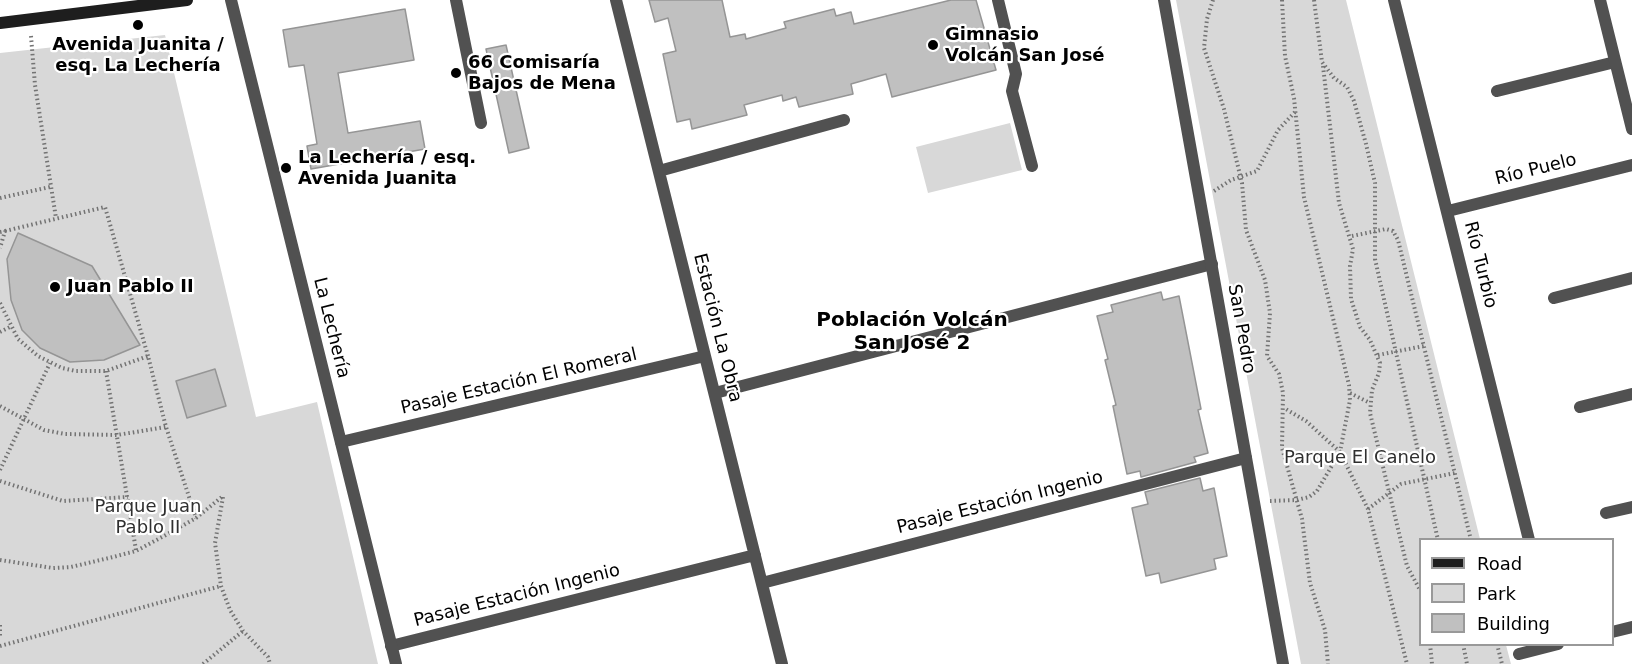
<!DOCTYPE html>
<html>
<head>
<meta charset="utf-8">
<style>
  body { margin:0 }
  #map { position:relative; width:1632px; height:664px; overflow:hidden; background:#fff; font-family:"DejaVu Sans",sans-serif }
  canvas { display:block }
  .legend { position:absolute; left:1419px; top:538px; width:195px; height:108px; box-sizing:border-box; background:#fff; border:2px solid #999; margin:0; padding:8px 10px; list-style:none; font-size:18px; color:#000 }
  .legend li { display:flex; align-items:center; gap:12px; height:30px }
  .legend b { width:30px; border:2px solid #999 }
</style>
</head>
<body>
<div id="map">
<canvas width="1632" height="664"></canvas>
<ul class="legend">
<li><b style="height:8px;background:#1e1e1e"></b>Road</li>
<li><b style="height:16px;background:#d8d8d8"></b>Park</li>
<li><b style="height:16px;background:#c0c0c0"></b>Building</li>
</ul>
</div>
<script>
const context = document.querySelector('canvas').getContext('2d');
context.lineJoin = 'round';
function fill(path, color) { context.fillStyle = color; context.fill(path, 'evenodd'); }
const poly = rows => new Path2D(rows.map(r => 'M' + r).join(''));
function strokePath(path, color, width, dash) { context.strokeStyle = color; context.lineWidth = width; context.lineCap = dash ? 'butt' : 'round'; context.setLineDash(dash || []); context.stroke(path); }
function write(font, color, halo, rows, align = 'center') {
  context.font = font + ' "DejaVu Sans",sans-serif'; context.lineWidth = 4.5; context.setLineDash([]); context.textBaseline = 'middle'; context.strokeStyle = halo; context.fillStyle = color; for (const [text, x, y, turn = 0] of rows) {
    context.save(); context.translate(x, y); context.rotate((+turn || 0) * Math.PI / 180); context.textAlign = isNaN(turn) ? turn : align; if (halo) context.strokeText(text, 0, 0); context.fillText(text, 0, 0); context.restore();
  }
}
fill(poly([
  [1176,0,1346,0,1480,539,1420,540,1420,644,1506,645,1511,664,1301,664],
  [165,35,256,417,317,402,378,664,0,664,0,53],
  [1010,123,1022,170,928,193,916,147]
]), '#d8d8d8');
const building = poly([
  [649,0,722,0,730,37,745,34,746,39,786,28,784,22,834,9,836,16,851,12,854,24,951,0,976,0,996,70,892,97,886,74,851,84,853,94,799,107,796,97,783,101,782,95,744,105,747,115,692,129,690,119,677,122,663,54,676,51,668,18,655,22,649,0],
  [405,9,414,60,338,73,348,133,420,121,425,149,311,169,307,146,317,144,304,65,289,67,283,30,405,9],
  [506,45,529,148,509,153,486,49,506,45],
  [18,233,92,266,140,345,104,360,70,362,40,348,22,330,11,300,7,259,18,233],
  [1161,292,1163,300,1179,296,1201,409,1198,410,1208,453,1194,457,1196,462,1141,477,1140,471,1127,474,1113,406,1116,405,1105,360,1108,359,1097,316,1113,312,1111,305,1161,292],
  [215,369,226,406,187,418,176,381,215,369],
  [1200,478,1203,491,1214,488,1227,556,1214,559,1216,569,1161,583,1159,573,1146,576,1132,508,1148,504,1145,492,1200,478]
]);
fill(building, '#c0c0c0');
strokePath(building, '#959595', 1.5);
strokePath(poly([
  [1213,0,1207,19,1204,48,1224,109,1242,183,1246,230,1265,280,1270,313,1267,356,1279,374,1283,393,1282,448,1302,519,1310,583,1325,630,1328,664],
  [1282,0,1285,56,1294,98,1304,197,1349,385,1350,400,1340,452,1368,509,1407,664],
  [1314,0,1322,62,1334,78,1347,87,1354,101,1366,144,1375,183,1375,259,1438,540],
  [31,36,35,85,56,218],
  [1323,66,1339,203,1353,249,1350,266,1351,299,1360,327,1370,340,1380,363,1379,373,1372,390,1370,413,1407,566,1420,590],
  [1214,191,1231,180,1257,171,1278,130,1295,112],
  [0,198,50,187],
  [5,231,105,207,148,356],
  [0,232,5,231,0,248],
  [1352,236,1386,229,1393,231,1398,240,1471,540],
  [0,303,18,339,38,356,62,368,76,371,106,371,148,356,166,427,196,518],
  [0,332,10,327],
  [1378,355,1424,346],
  [106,371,136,550],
  [1350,393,1370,403],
  [0,406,44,430,65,434,117,435,166,427],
  [0,470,50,363],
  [0,481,63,501,128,497],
  [223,497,215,543,221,586,230,610,243,631,268,657,270,664],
  [1270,501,1297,500,1309,497,1317,491,1340,452,1306,421,1284,408],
  [1368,509,1401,484,1455,473],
  [0,560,53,568,71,567,113,557,136,551,164,536,196,518,223,496],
  [0,625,0,636],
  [1430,644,1432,664],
  [1463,644,1467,664],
  [1497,644,1502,664],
  [0,646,221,586],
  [203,664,243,631]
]), '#737373', 4, [1.5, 3]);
strokePath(poly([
  [456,0,481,123],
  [998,0,1016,74,1012,91,1032,166]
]), '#515151', 12);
strokePath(poly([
  [616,0,782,664],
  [1394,0,1529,540],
  [1497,91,1615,62],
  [659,171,844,120],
  [1448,211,1632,165],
  [1554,298,1632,278],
  [715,393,1212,264],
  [1580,407,1632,394],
  [341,442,705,356],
  [1606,513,1632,507],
  [762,583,1246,458],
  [1612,632,1632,627],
  [391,646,755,555],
  [1519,654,1558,644]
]), '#515151', 12);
strokePath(poly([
  [231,0,396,664],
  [1164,0,1283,664],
  [1600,0,1632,129]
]), '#515151', 12);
strokePath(poly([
  [0,23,187,0]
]), '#1e1e1e', 12);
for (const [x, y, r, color] of [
  [138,25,6,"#000"],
  [933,45,6,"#000"],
  [456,73,6,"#000"],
  [286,168,6,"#000"],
  [55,287,6,"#000"]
]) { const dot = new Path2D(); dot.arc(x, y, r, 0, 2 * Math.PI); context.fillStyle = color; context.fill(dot); strokePath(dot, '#fff', 2); }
write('bold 18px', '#000', '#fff', [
  ["Gimnasio",945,35],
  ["Volcán San José",945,56],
  ["Avenida Juanita /",138,45,"center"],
  ["esq. La Lechería",138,66,"center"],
  ["66 Comisaría",468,63],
  ["Bajos de Mena",468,84],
  ["La Lechería / esq.",298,158],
  ["Avenida Juanita",298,179],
  ["Juan Pablo II",67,287]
], 'left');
write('18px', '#000', '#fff', [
  ["Río Puelo",1536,170,-14],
  ["Río Turbio",1480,265,76],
  ["La Lechería",331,328,76],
  ["Estación La Obra",717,328,76],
  ["San Pedro",1241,329,80],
  ["Pasaje Estación El Romeral",519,382,-13],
  ["Pasaje Estación Ingenio",1000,503,-14],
  ["Pasaje Estación Ingenio",517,596,-14]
]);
write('18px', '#2f2f2f', '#fff', [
  ["Parque El Canelo",1360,458],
  ["Parque Juan",148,507],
  ["Pablo II",148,528]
]);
write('bold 20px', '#000', '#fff', [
  ["Población Volcán",912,321],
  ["San José 2",912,344]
]);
</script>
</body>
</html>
